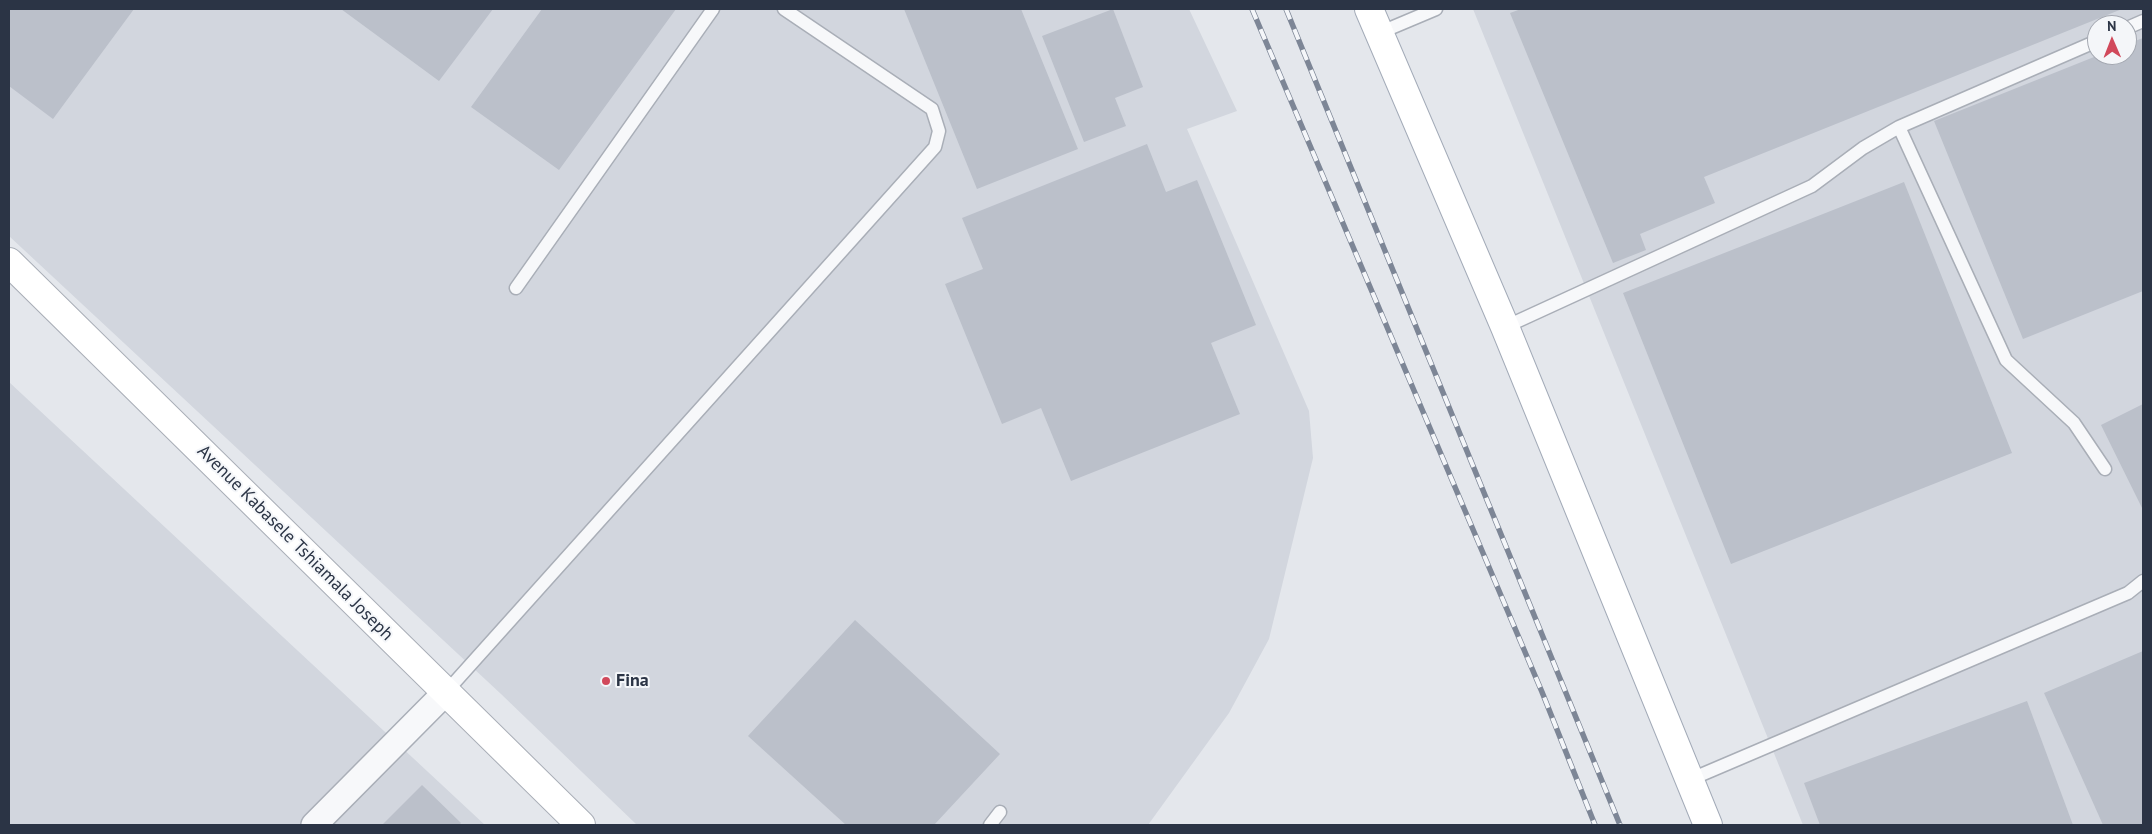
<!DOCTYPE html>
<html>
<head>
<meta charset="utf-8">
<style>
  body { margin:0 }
  #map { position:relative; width:2152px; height:834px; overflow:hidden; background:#e4e7ec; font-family:"PT Sans",sans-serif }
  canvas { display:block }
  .frame { position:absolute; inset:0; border:10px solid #2b3445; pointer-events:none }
  .north { position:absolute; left:2087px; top:15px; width:50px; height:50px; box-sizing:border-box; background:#f4f6f9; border:1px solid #a4a8b1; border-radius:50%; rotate:359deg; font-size:14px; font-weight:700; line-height:20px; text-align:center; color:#2b3445 }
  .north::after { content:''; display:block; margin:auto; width:18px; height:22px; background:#d1495b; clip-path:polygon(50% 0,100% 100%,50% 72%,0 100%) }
</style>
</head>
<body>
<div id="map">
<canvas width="2152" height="834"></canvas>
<div class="frame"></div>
<div class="north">N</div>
</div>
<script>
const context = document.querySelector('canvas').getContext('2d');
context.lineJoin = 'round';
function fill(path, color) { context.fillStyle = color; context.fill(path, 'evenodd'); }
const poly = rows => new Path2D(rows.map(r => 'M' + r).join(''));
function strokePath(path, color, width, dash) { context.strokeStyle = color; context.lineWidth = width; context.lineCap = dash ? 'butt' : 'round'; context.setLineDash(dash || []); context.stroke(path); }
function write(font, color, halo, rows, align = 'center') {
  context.font = font + ' "PT Sans",sans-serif'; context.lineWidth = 4; context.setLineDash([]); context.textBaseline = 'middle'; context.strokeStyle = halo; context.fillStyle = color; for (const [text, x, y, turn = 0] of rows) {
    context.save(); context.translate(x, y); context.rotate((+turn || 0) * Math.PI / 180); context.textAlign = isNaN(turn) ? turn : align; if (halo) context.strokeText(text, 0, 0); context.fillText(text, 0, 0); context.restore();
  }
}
fill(poly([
  [9,9,1189,9,1237,111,1187,129,1309,411,1313,458,1269,639,1229,713,1148,825,637,825,501,694,9,236],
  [1473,9,2143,9,2143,825,1803,825],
  [2097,25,2127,25,2127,55,2097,55],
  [9,382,485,825,9,825]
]), '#d2d6de');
fill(poly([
  [9,9,134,9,53,119,9,86],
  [341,9,493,9,439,81],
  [542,9,676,9,559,170,471,107],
  [904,9,1021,9,1078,149,977,189],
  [1113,9,1143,87,1115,98,1126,126,1084,142,1042,36],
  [1521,9,2122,9,1704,177,1715,203,1640,234,1646,250,1613,263,1510,13],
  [2143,38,2143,291,2023,339,1934,121,2099,55,2127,55,2127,44],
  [1147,144,1166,192,1197,180,1256,325,1211,343,1240,414,1071,481,1041,408,1002,424,945,284,983,269,962,218],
  [1904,182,2012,453,1731,564,1623,293],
  [2143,404,2143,510,2101,425],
  [855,620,1000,754,934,825,846,825,748,736],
  [2143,651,2143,825,2103,825,2044,693],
  [2027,701,2073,825,1820,825,1804,783],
  [422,785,461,823,459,825,382,825]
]), '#bbc0ca');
const lane = poly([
  [2127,28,2143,21],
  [1379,33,1436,9],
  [1899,127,2006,360,2074,423,2105,469],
  [516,288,713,9],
  [1505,327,1812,186,1863,148,1899,127,2097,41],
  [446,692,935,147,939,131,932,109,784,9],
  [1689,780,2128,593,2143,581],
  [990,825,1000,812]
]);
const street = poly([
  [314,825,446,692]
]);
const secondary = poly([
  [9,262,581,825]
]);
const primary = poly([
  [1369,9,1505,327,1708,825]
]);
strokePath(lane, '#a9aeb7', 15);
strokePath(street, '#a9aeb7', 28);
strokePath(secondary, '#a9aeb7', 30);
strokePath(primary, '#a3abb8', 30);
strokePath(lane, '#f7f8fa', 12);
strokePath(street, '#f7f8fa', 25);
strokePath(secondary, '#fff', 28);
strokePath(primary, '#fff', 28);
const rail = poly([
  [1252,9,1542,692,1595,825],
  [1286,9,1620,825]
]);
strokePath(rail, '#7d8696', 5.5);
strokePath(rail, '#f4f6f9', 4, [11]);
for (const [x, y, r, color] of [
  [606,681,5,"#d1495b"]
]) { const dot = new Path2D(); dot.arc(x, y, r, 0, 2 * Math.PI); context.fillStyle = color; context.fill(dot); strokePath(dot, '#f4f6f9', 2); }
write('18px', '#2b3445', '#f4f6f9', [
  ["Avenue Kabasele Tshiamala Joseph",295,543,45]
]);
write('bold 18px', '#2b3445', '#f4f6f9', [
  ["Fina",616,681]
], 'left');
</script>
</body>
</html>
